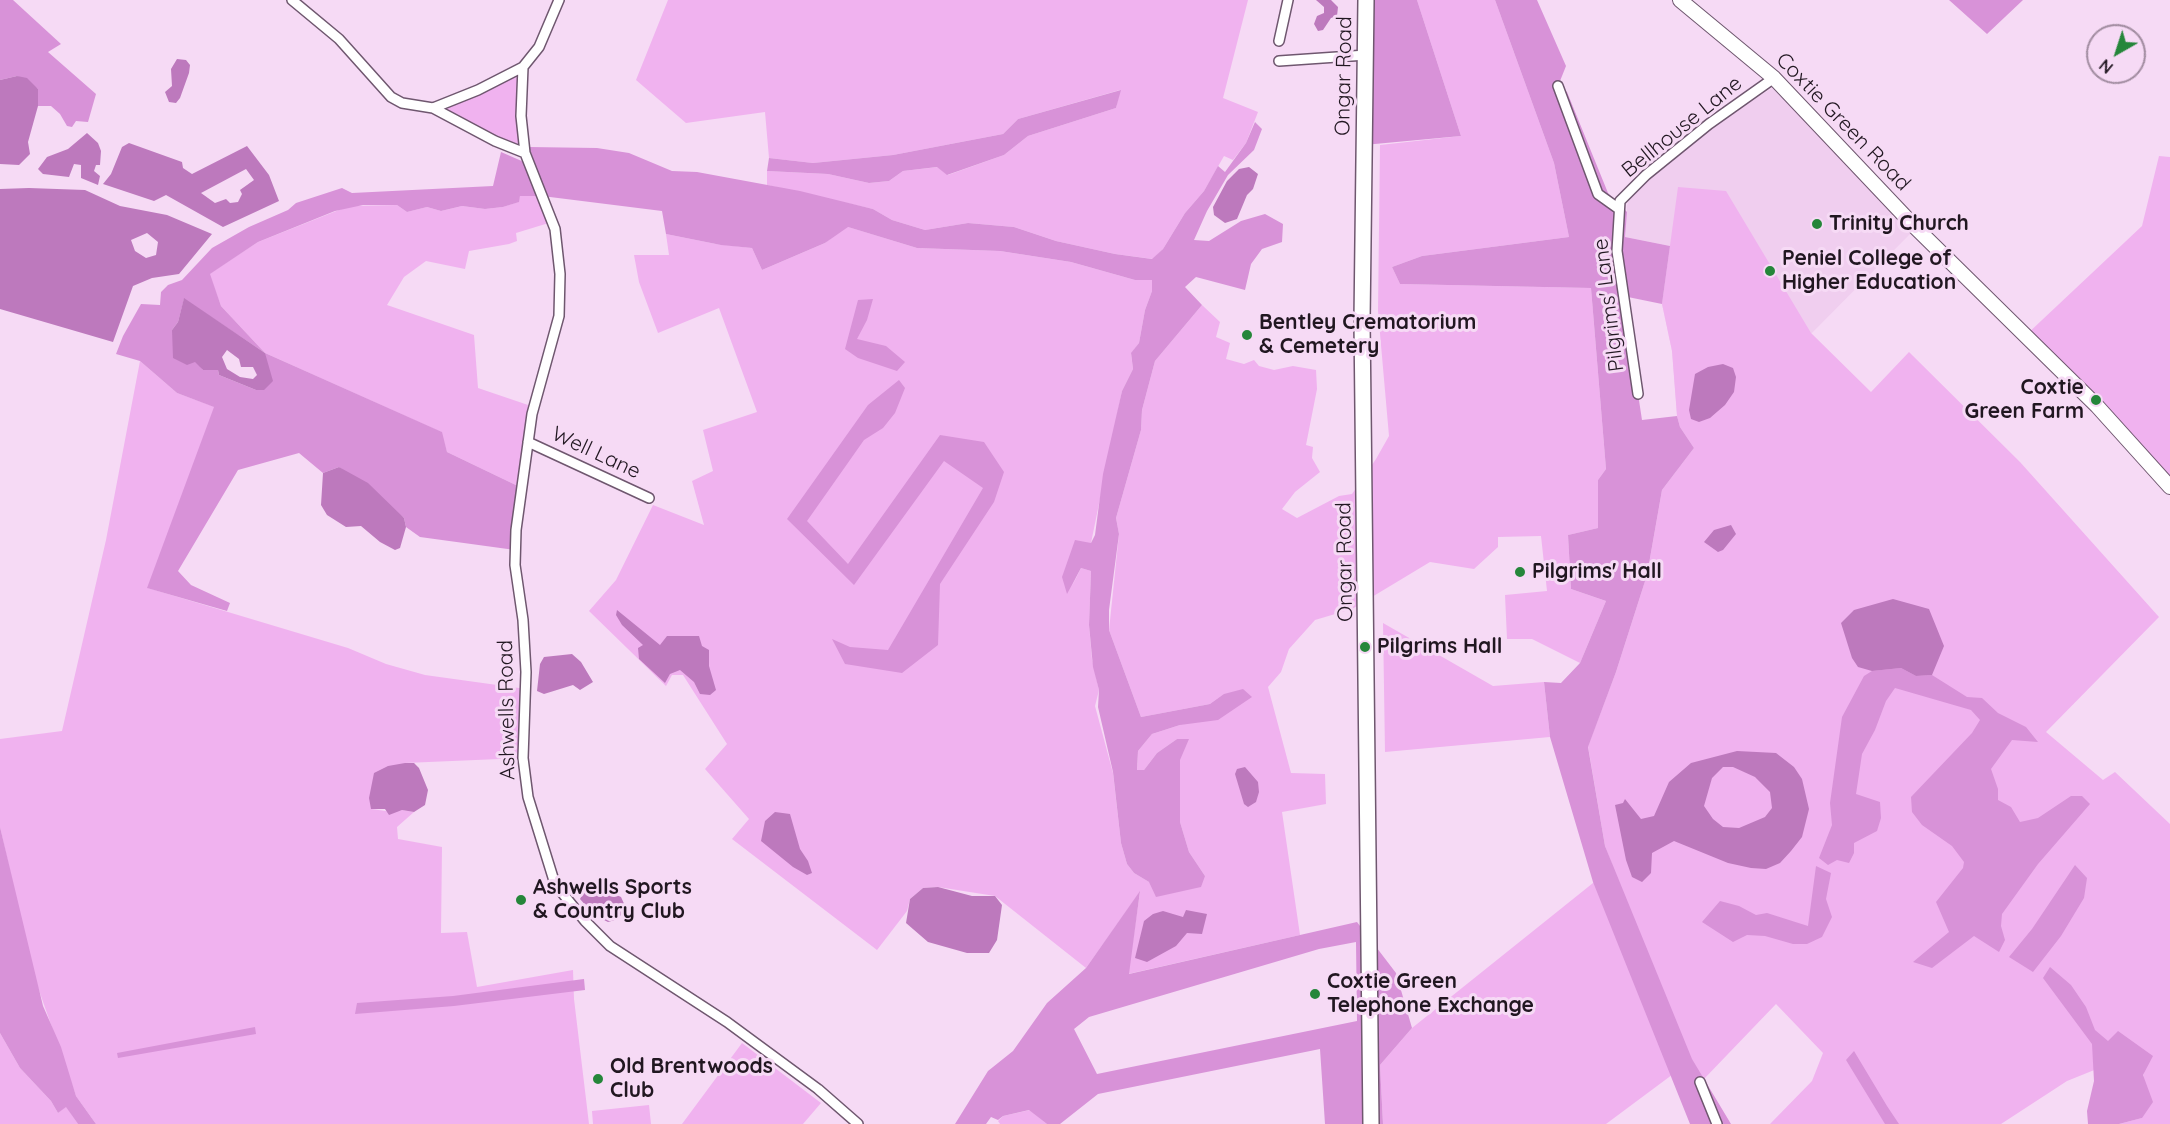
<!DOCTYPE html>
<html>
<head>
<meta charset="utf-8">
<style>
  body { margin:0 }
  #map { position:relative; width:2170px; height:1124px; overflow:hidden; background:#f6daf5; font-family:Quicksand,sans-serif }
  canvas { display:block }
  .north { position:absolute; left:2086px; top:24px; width:60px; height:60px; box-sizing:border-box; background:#f6daf5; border:2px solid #a18ca0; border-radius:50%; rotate:219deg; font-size:16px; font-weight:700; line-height:24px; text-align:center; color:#211721 }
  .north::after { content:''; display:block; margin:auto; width:21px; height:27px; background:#25863a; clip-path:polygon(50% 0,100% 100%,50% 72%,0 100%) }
</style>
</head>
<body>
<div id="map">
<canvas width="2170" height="1124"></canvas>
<div class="north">N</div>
</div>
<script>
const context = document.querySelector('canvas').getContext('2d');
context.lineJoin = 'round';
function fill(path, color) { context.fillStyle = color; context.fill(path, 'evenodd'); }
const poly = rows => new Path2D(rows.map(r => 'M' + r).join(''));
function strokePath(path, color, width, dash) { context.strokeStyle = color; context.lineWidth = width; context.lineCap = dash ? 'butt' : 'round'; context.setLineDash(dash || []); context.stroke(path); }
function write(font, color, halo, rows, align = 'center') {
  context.font = font + ' Quicksand,sans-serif'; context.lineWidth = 6; context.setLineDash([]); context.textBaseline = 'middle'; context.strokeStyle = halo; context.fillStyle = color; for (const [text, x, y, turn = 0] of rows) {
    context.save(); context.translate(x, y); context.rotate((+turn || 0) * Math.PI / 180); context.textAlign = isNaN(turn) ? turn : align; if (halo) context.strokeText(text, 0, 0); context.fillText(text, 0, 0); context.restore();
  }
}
fill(poly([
  [1772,88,1914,230,1700,446,1677,416,1672,351,1662,304,1670,246,1625,237,1627,205,1632,192,1706,130]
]), '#f0ceef');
fill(poly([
  [668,0,1248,0,1223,98,1258,112,1246,143,1233,160,1224,156,1204,191,1185,213,1163,249,1153,259,1115,254,1056,241,1014,227,968,223,925,230,892,220,873,209,767,185,767,171,828,174,869,183,889,181,903,171,938,167,948,175,1004,155,1028,136,1116,108,1120,90,1018,119,1003,134,893,155,813,163,769,158,765,112,686,123,636,80],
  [1417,0,1495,0,1554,163,1569,237,1422,256,1392,267,1400,284,1591,288,1606,469,1598,480,1598,528,1568,535,1571,589,1606,601,1580,663,1532,639,1507,639,1505,595,1547,591,1541,536,1498,537,1498,547,1474,569,1430,562,1352,609,1315,620,1289,649,1281,672,1268,687,1291,773,1325,774,1326,804,1282,812,1300,935,1128,974,1140,892,1086,968,995,896,938,887,923,888,910,899,907,911,877,950,732,839,749,819,705,769,727,744,683,675,672,675,666,686,589,611,616,580,653,505,704,525,692,481,713,471,703,430,757,412,719,308,658,333,639,282,634,255,669,255,666,234,716,244,752,248,762,270,825,243,845,226,917,248,1000,251,1071,262,1135,280,1152,280,1152,291,1145,310,1139,343,1131,354,1133,369,1122,391,1091,543,1072,586,1081,568,1091,571,1089,625,1092,659,1099,690,1095,706,1113,773,1121,843,1127,864,1134,873,1149,882,1205,876,1189,852,1180,822,1180,760,1177,739,1157,753,1144,770,1137,771,1138,751,1152,734,1180,725,1224,694,1210,704,1141,717,1109,630,1119,534,1116,518,1141,430,1142,410,1155,361,1202,305,1220,322,1216,337,1230,343,1226,359,1244,364,1254,360,1259,366,1274,370,1293,366,1316,370,1317,389,1306,445,1313,447,1312,458,1320,472,1295,492,1282,509,1297,518,1339,496,1352,494,1376,459,1389,436,1378,311,1380,145,1461,136],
  [523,67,525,153,433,108],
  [2159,156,2170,157,2170,487,2025,336,2142,226],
  [1678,187,1726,191,1811,333,1871,392,1909,352,2020,462,2159,617,2046,732,2103,780,2115,772,2170,824,2170,1124,2119,1124,2142,1118,2144,1050,2067,1081,2001,1124,1770,1124,1812,1081,1823,1053,1776,1004,1703,1080,1692,1060,1606,1124,1383,1124,1380,1065,1412,1028,1613,867,1605,846,1588,746,1616,672,1647,575,1662,490,1694,448,1680,427,1677,416,1672,351,1662,304],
  [520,196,542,196,552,222,516,233,517,241,509,244,469,251,465,269,426,261,404,277,387,305,474,335,478,388,534,407,522,488,447,452,441,432,265,353,221,306,209,274,258,242,349,206,397,205,407,212,427,207,441,211,462,206,485,209,503,207,518,202],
  [140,361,177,393,215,407,148,588,348,648,386,664,425,675,526,689,523,758,405,763,372,809,392,812,402,810,414,812,397,827,398,839,442,847,441,933,467,932,477,987,573,970,574,999,589,1124,96,1124,76,1096,34,976,0,827,0,739,62,731,106,540],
  [1383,623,1493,686,1544,682,1550,737,1385,752],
  [0,1033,20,1068,51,1101,58,1113,66,1106,78,1124,0,1124],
  [742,1043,821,1103,803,1124,682,1124],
  [649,1105,651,1124,593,1124,592,1111],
  [1030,1110,1047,1124,1000,1124,998,1121,1003,1116]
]), '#f0b2ef');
fill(poly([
  [0,0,13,0,61,44,48,52,96,94,88,122,76,121,72,127,67,126,60,114,51,106,38,106,38,89,17,76,0,80],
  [1366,0,1417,0,1461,136,1364,145],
  [1495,0,1537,0,1566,66,1558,86,1567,92,1608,193,1627,212,1625,237,1670,246,1662,304,1623,296,1642,420,1677,416,1680,427,1694,448,1662,490,1647,575,1616,672,1588,747,1605,846,1692,1059,1731,1124,1690,1124,1593,882,1550,737,1544,682,1561,683,1580,663,1606,601,1571,589,1568,535,1598,528,1598,480,1606,469,1591,288,1400,284,1392,267,1422,256,1569,237,1554,163],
  [1949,0,2023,0,1987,34],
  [1121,90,1116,108,1028,136,1004,155,947,175,937,167,903,171,889,181,869,183,828,174,767,171,769,158,813,163,893,155,1003,134,1018,119],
  [1255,122,1262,129,1254,150,1228,175,1207,211,1194,240,1209,241,1241,221,1265,214,1283,224,1282,242,1262,249,1251,264,1245,290,1196,277,1185,287,1202,305,1155,361,1142,410,1141,430,1116,518,1119,534,1109,610,1109,630,1141,717,1210,704,1224,694,1243,689,1252,697,1218,720,1180,725,1152,734,1138,751,1137,770,1144,770,1157,753,1177,739,1189,739,1180,760,1180,822,1189,852,1205,876,1201,887,1156,897,1149,882,1134,873,1127,864,1121,843,1113,772,1098,707,1099,690,1093,667,1089,625,1091,571,1081,568,1067,594,1062,577,1075,540,1091,543,1095,535,1103,474,1122,391,1133,369,1131,353,1139,343,1145,310,1152,291,1152,280,1135,280,1071,262,1000,251,917,248,848,227,825,243,762,270,752,248,721,245,666,234,662,211,542,196,520,196,519,202,503,207,485,209,462,206,441,211,427,207,407,212,397,205,363,205,335,211,258,242,210,274,221,306,265,353,184,299,178,322,172,330,203,370,212,368,218,370,219,375,256,390,265,353,442,432,447,452,522,488,515,550,420,537,406,527,404,518,339,467,323,473,299,453,238,470,178,571,191,585,230,603,227,611,147,588,214,407,177,393,140,361,116,354,123,336,141,304,160,305,161,292,168,285,182,280,212,248,249,227,288,210,296,203,342,188,352,193,493,186,501,152,524,162,533,158,529,147,597,148,629,153,672,171,697,172,800,191,873,209,892,220,925,230,968,223,1014,227,1056,241,1115,254,1152,259,1163,249,1185,213,1204,191,1218,166,1225,172,1246,143],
  [873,299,867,320,857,339,886,346,905,362,897,371,858,358,845,349,858,300],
  [899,380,905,388,895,413,883,428,864,440,807,521,848,564,940,435,984,442,1004,472,994,502,940,584,938,645,902,673,845,664,832,639,850,647,888,650,983,488,944,461,854,585,787,519,868,405],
  [1901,668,1916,676,1932,675,1967,697,1982,698,1998,713,2026,727,2038,742,2012,740,1991,769,1998,789,1998,800,2011,807,2020,822,2038,818,2071,796,2082,796,2090,804,2038,864,2002,914,2001,926,2005,940,1999,952,1974,936,1932,968,1913,962,1949,932,1936,902,1963,868,1964,862,1952,846,1922,825,1912,812,1911,797,1972,733,1980,720,1971,710,1895,688,1886,701,1875,730,1862,754,1856,794,1880,802,1881,818,1877,831,1854,843,1854,853,1849,863,1837,860,1828,865,1819,858,1832,825,1830,803,1842,717,1864,676,1872,671],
  [0,827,43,1006,61,1047,76,1096,96,1124,78,1124,66,1107,58,1113,51,1101,20,1068,0,1033],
  [2075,865,2087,878,2084,898,2061,936,2033,972,2009,957,2032,929],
  [1816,866,1831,873,1826,899,1832,917,1822,937,1807,944,1793,944,1765,936,1747,935,1733,942,1702,922,1720,901,1739,906,1756,915,1767,913,1808,926],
  [1140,891,1129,974,1357,922,1396,973,1412,1028,1380,1065,1383,1124,1325,1124,1320,1049,1098,1094,1060,1124,1047,1124,1029,1110,1003,1116,998,1120,991,1117,986,1124,955,1124,988,1071,1013,1051,1047,1003,1086,968],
  [1356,942,1357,1021,1097,1074,1074,1029,1089,1017,1319,949],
  [2050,967,2071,985,2086,1007,2095,1030,2108,1041,2118,1031,2153,1056,2143,1075,2153,1102,2142,1118,2119,1124,2088,1124,2087,1111,2094,1081,2092,1044,2043,978],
  [584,979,585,990,454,1006,355,1014,357,1003,453,996],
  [255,1027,256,1034,118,1058,117,1053],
  [1854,1051,1887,1106,1899,1124,1885,1124,1846,1060]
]), '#d892d8');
fill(poly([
  [1316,0,1331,0,1338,7,1337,16,1331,18,1323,30,1318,31,1314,24,1317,16,1324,13,1324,7],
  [177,59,186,60,190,65,189,73,180,98,176,103,169,102,165,92,172,86,171,69],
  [17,76,27,78,38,89,38,106,28,142,30,154,19,165,0,164,0,80],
  [87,133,98,143,101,151,100,165,96,165,94,171,100,176,98,185,81,178,81,165,74,164,69,177,43,174,38,169,47,157,68,149],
  [129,143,182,162,183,168,192,174,247,146,269,175,279,201,223,227,166,195,154,201,103,184,111,174,122,147],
  [246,169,254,180,240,190,242,194,238,202,230,203,226,199,215,203,201,193],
  [1249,167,1258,174,1253,189,1247,195,1237,219,1225,223,1214,215,1213,207,1227,181,1239,169],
  [29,188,85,190,120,206,167,215,212,234,179,274,152,278,133,286,113,342,0,309,0,189],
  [147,233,158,242,156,255,146,258,135,251,131,240],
  [184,298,265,353,273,381,264,390,256,390,219,375,218,370,203,370,195,362,187,365,173,358,172,330,178,322],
  [227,350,239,359,241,367,253,367,257,375,253,379,240,377,227,369,222,357],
  [1723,364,1733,368,1736,377,1734,392,1725,405,1710,418,1699,422,1691,419,1689,410,1695,374,1708,367],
  [339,467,368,483,404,518,406,527,400,548,395,550,380,542,361,526,346,527,327,515,321,505,323,473],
  [1731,525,1736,534,1723,550,1718,552,1704,542,1714,530],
  [1893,599,1929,609,1944,646,1932,675,1916,676,1901,668,1872,671,1858,667,1852,658,1841,623,1854,610],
  [617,610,660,645,667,636,699,636,702,646,709,650,709,666,716,690,710,695,700,694,694,682,680,670,670,674,665,683,639,659,638,648,643,645,622,625,616,615],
  [572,654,581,662,593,682,580,690,573,685,544,694,537,691,540,664,544,657],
  [1737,751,1776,753,1794,767,1802,779,1809,809,1802,837,1791,851,1780,863,1766,869,1751,868,1728,863,1674,841,1652,853,1651,873,1642,882,1632,877,1626,860,1615,805,1623,803,1625,799,1641,819,1654,816,1669,782,1691,763],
  [1723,767,1733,767,1755,777,1770,792,1772,808,1765,817,1739,828,1723,827,1713,819,1704,806,1712,778],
  [405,763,414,763,419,768,428,790,425,805,414,812,402,810,389,815,385,809,371,809,369,798,374,773,388,766],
  [1245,767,1258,782,1259,792,1256,802,1248,807,1244,804,1235,774,1237,769],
  [775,812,790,814,800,849,808,861,812,873,807,875,793,867,761,841,765,821],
  [599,887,621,897,626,908,618,919,608,922,594,915,580,899,586,888],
  [938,887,972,896,995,896,1002,905,997,940,989,953,967,953,928,942,906,923,910,899,923,888],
  [1186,910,1207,914,1202,934,1187,933,1176,946,1147,962,1135,958,1144,921,1153,914,1163,911,1183,917]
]), '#bd79bd');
const street = poly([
  [292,0,339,39,391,97,402,103,433,108],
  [1279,41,1288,0],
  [1279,61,1366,55],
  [523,67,521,116,525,153,495,141,433,108,478,90,523,67,539,47,559,0],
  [1558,86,1598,194,1619,209],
  [525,153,555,229,560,274,559,316,532,414,516,530,515,565,523,620,526,672,523,758,528,797,555,884,585,921,610,946,727,1022,818,1089,858,1124],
  [1638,394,1617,251,1620,201,1646,175,1709,124,1774,78],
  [528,442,649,498],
  [1700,1082,1717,1124]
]);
const secondary = poly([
  [1680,0,1774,78,1916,228,2097,406,2170,487]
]);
const primary = poly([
  [1366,0,1362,321,1371,1124]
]);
strokePath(street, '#6f576f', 12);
strokePath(secondary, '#6f576f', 16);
strokePath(primary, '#6f576f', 18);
strokePath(street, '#fff', 9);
strokePath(secondary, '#fff', 14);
strokePath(primary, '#fff', 15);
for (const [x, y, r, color] of [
  [1817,224,6,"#25863a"],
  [1770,271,6,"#25863a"],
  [1247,335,6,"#25863a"],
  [2096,400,6,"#25863a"],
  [1520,572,6,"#25863a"],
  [1365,647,6,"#25863a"],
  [521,900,6,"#25863a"],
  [1315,994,6,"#25863a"],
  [598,1079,6,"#25863a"]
]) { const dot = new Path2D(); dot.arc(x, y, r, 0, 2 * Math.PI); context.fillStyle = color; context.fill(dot); strokePath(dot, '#f6daf5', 2); }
write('21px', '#211721', '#f6daf5', [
  ["Ongar Road",1344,76,-89],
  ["Coxtie Green Road",1843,122,46],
  ["Bellhouse Lane",1682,127,-39],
  ["Pilgrims' Lane",1609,305,-97],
  ["Well Lane",596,453,25],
  ["Ongar Road",1345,562,-91],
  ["Ashwells Road",507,710,-91]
]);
write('bold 21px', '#211721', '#f6daf5', [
  ["Trinity Church",1829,224],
  ["Peniel College of",1782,259],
  ["Higher Education",1782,283],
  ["Bentley Crematorium",1259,323],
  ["& Cemetery",1259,347],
  ["Coxtie",2084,388,"right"],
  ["Green Farm",2084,412,"right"],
  ["Pilgrims' Hall",1532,572],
  ["Pilgrims Hall",1377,647],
  ["Ashwells Sports",533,888],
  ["& Country Club",533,912],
  ["Coxtie Green",1327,982],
  ["Telephone Exchange",1327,1006],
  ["Old Brentwoods",610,1067],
  ["Club",610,1091]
], 'left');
</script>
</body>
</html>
